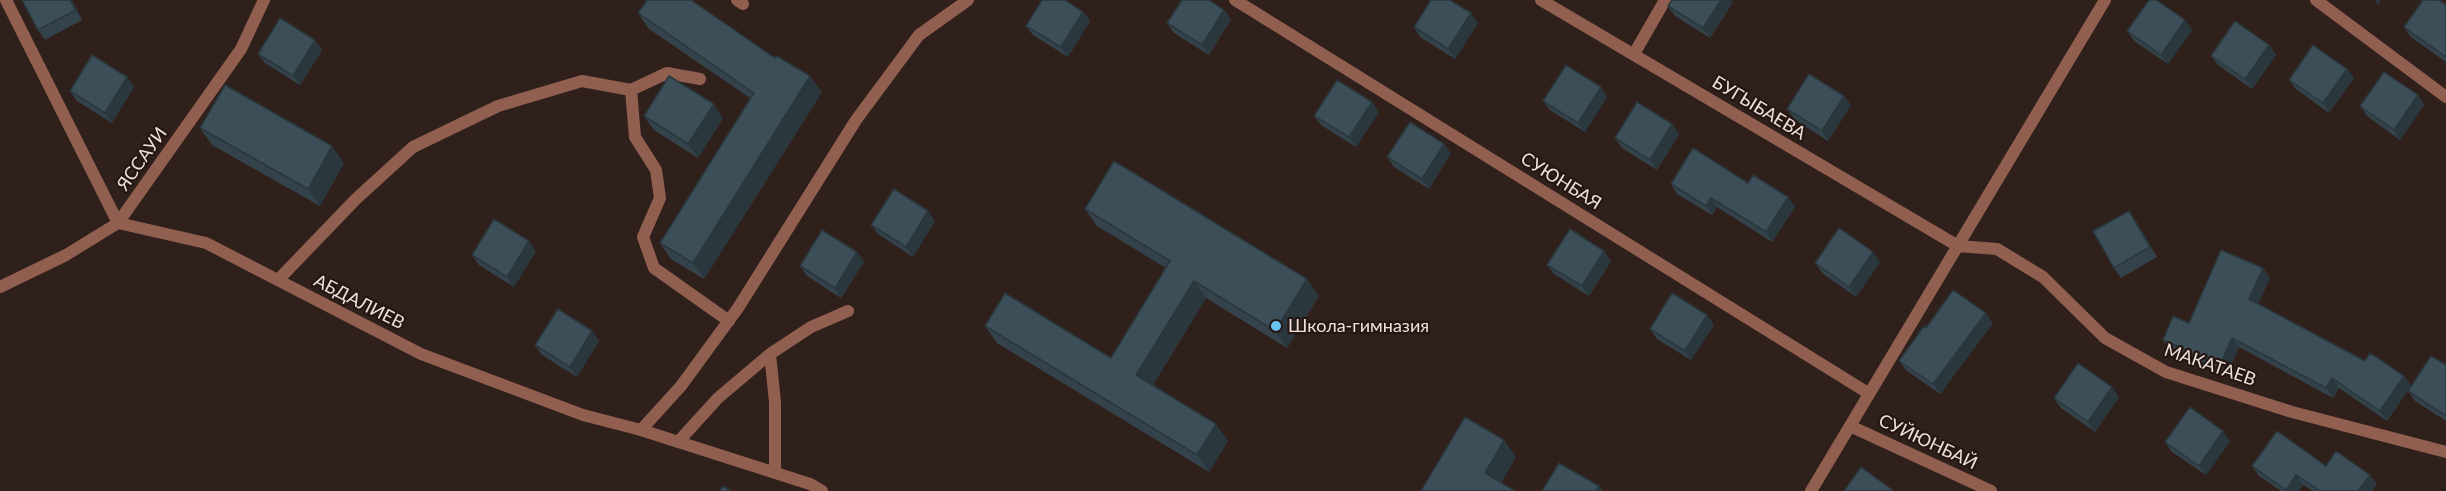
<!DOCTYPE html>
<html>
<head>
<meta charset="utf-8">
<style>
  body { margin:0 }
  canvas { display:block; background:#30201b }
</style>
</head>
<body>
<canvas width="2446" height="491"></canvas>
<script>
const context = document.querySelector('canvas').getContext('2d');
context.lineJoin = 'round';
const poly = rows => new Path2D(rows.map(r => 'M' + r).join(''));
function strokePath(path, color, width, dash) { context.strokeStyle = color; context.lineWidth = width; context.lineCap = dash ? 'butt' : 'round'; context.setLineDash(dash || []); context.stroke(path); }
function fill(path, color) { context.fillStyle = color; context.fill(path, 'evenodd'); }
function write(font, color, halo, rows, align = 'center') {
  context.font = font + ' Lato,sans-serif'; context.lineWidth = 4.5; context.setLineDash([]); context.textBaseline = 'middle'; context.strokeStyle = halo; context.fillStyle = color; for (const [text, x, y, turn = 0] of rows) {
    context.save(); context.translate(x, y); context.rotate((+turn || 0) * Math.PI / 180); context.textAlign = isNaN(turn) ? turn : align; if (halo) context.strokeText(text, 0, 0); context.fillText(text, 0, 0); context.restore();
  }
}
strokePath(poly([
  [278,280,356,199,413,147,498,106,582,81,631,90]
]), '#915f50', 12);
strokePath(poly([
  [6,0,118,223,206,243,421,354,583,415,641,430,810,484,822,491],
  [737,0,743,4],
  [1235,0,1868,393],
  [1541,0,1958,246,1997,249,2043,277,2105,338,2166,372,2292,412,2446,452],
  [2316,0,2446,97],
  [1634,54,1665,0],
  [700,79,667,73,631,90,635,137,656,170,660,198,643,237,654,268,729,321],
  [0,287,66,255,118,223,241,49,264,0],
  [1850,426,1991,491],
  [641,430,681,386,738,308,856,120,919,35,968,0],
  [678,442,718,398,770,354],
  [775,473,775,402,770,354,811,327,848,311],
  [1811,491,2105,0]
]), '#915f50', 12);
fill(poly([
  [72,0,82,20,45,40,38,30],
  [1733,2,1710,38,1675,16,1668,6],
  [2446,5,2446,62,2411,37,2404,27],
  [1224,10,1231,19,1209,55,1174,33,1167,23],
  [1083,12,1090,21,1068,57,1033,35,1026,26],
  [638,13,822,92,704,279,671,259,660,243,750,98,649,29],
  [2185,20,2192,30,2168,64,2134,41,2127,31],
  [1478,23,1455,59,1420,37,1414,27],
  [315,40,322,50,300,85,265,63,258,54],
  [2269,45,2276,55,2252,89,2218,65,2211,56],
  [2347,69,2354,78,2329,113,2296,89,2289,80],
  [127,77,134,87,112,123,77,101,70,91],
  [2418,95,2424,105,2400,140,2367,116,2360,106],
  [1607,97,1585,132,1550,110,1543,101],
  [1851,105,1828,141,1794,119,1787,109],
  [1379,112,1356,147,1321,125,1314,116],
  [644,116,723,118,698,158,654,130],
  [1672,124,1679,134,1657,170,1622,148,1615,138],
  [200,128,344,163,320,206,212,145],
  [1451,153,1429,189,1394,167,1387,157],
  [1748,183,1795,207,1772,242,1717,207,1712,215,1677,194,1671,184],
  [1085,209,1307,279,1319,296,1287,348,1206,298,1153,385,1228,441,1209,472,997,343,985,326,1111,358,1166,268,1097,226],
  [2129,211,2136,221,2157,257,2121,278,2114,268],
  [935,221,913,257,878,234,871,225],
  [536,251,514,287,479,265,472,255],
  [857,252,864,262,841,298,807,276,800,266],
  [1611,261,1589,296,1554,274,1547,265],
  [1880,262,1856,297,1822,273,1815,263],
  [2263,268,2270,278,2258,304,2365,361,2404,376,2411,386,2387,421,2339,388,2333,398,2239,347,2227,375,2170,350,2163,340,2189,323],
  [1993,323,1940,394,1906,370,1899,361],
  [1714,325,1691,360,1657,339,1650,329],
  [592,331,599,341,577,377,542,355,535,345],
  [2446,365,2446,421,2415,401,2408,391],
  [2119,397,2095,432,2061,408,2054,398],
  [2230,441,2206,475,2172,452,2165,442],
  [2252,466,2326,466,2377,484,2372,491,2313,491,2303,485,2299,491,2281,491,2259,476]
]), '#34434b');
fill(poly([
  [70,0,72,0,82,20],
  [1721,0,1731,0,1733,2,1710,38,1703,28],
  [2375,0,2381,0,2378,5],
  [1224,10,1231,19,1209,55,1202,45],
  [1083,12,1090,21,1068,57,1061,47],
  [1471,13,1478,23,1455,59,1448,49],
  [2185,20,2192,30,2168,64,2161,55],
  [315,40,322,50,300,85,293,76],
  [2269,45,2276,55,2252,89,2245,79],
  [2347,69,2354,78,2329,113,2323,103],
  [810,76,822,92,704,279,693,263],
  [127,77,134,87,112,123,105,113],
  [1601,87,1607,97,1585,132,1578,123],
  [2418,95,2424,105,2400,140,2394,130],
  [1844,96,1851,105,1828,141,1822,131],
  [1372,102,1379,112,1356,147,1349,137],
  [714,104,723,118,698,158,688,144],
  [1672,124,1679,134,1657,170,1650,160],
  [1444,144,1451,153,1429,189,1422,179],
  [332,146,344,163,320,206,308,189],
  [1788,197,1795,207,1772,242,1766,232],
  [1711,198,1717,207,1712,215,1706,206],
  [928,211,935,221,913,257,906,247],
  [2129,211,2136,221,2157,257,2150,247],
  [529,241,536,251,514,287,507,277],
  [1604,251,1611,261,1589,296,1582,286],
  [857,252,864,262,841,298,835,288],
  [1873,252,1880,262,1856,297,1849,287],
  [2263,268,2270,278,2256,309,2249,299],
  [1307,279,1319,296,1287,348,1275,331],
  [1194,281,1206,298,1148,392,1136,375],
  [1986,313,1993,323,1940,394,1933,384],
  [1707,315,1714,325,1691,360,1685,351],
  [592,331,599,341,577,377,570,367],
  [2232,338,2239,347,2227,375,2220,365],
  [2404,376,2411,386,2387,421,2380,411],
  [2332,378,2339,388,2333,398,2326,388],
  [2112,387,2119,397,2095,432,2088,422],
  [1216,424,1228,441,1209,472,1197,455],
  [2223,431,2230,441,2206,475,2199,466],
  [1504,440,1516,457,1497,490,1485,473],
  [2296,475,2303,485,2299,491,2287,491,2286,490],
  [2370,475,2377,484,2372,491,2358,491],
  [1599,486,1603,491,1596,491]
]), '#2a373d');
const building = poly([
  [22,0,70,0,76,10,38,30,22,0],
  [647,0,691,0,775,58,777,56,810,76,693,263,660,243,754,93,638,13,647,0],
  [1042,0,1065,0,1083,12,1061,47,1026,26,1042,0],
  [1182,0,1209,0,1224,10,1202,45,1167,23,1182,0],
  [1431,0,1450,0,1471,13,1448,49,1414,27,1431,0],
  [1672,0,1721,0,1703,28,1668,6,1672,0],
  [2149,0,2156,0,2185,20,2161,55,2127,31,2149,0],
  [2423,0,2439,0,2446,5,2446,57,2404,27,2423,0],
  [280,18,315,40,293,76,258,54,280,18],
  [2235,21,2269,45,2245,79,2211,56,2235,21],
  [2313,45,2347,69,2323,103,2289,80,2313,45],
  [92,55,127,77,105,113,70,91,92,55],
  [1566,65,1601,87,1578,123,1543,101,1566,65],
  [2384,72,2418,95,2394,130,2360,106,2384,72],
  [1809,74,1844,96,1822,131,1787,109,1809,74],
  [669,76,714,104,688,144,644,116,669,76],
  [1337,80,1372,102,1349,137,1314,116,1337,80],
  [225,85,332,146,308,189,200,128,225,85],
  [1637,102,1672,124,1650,160,1615,138,1637,102],
  [1410,122,1444,144,1422,179,1387,157,1410,122],
  [1693,148,1748,183,1753,175,1788,197,1766,232,1711,198,1706,206,1671,184,1693,148],
  [1114,161,1307,279,1275,331,1194,281,1136,375,1216,424,1197,455,985,326,1005,293,1111,358,1170,261,1085,209,1114,161],
  [894,189,928,211,906,247,871,225,894,189],
  [2129,211,2150,247,2114,268,2093,231,2129,211],
  [494,219,529,241,507,277,472,255,494,219],
  [1839,228,1873,252,1849,287,1815,263,1839,228],
  [1570,229,1604,251,1582,286,1547,265,1570,229],
  [822,230,857,252,835,288,800,266,822,230],
  [2221,250,2263,268,2249,299,2365,361,2370,353,2404,376,2380,411,2332,378,2326,388,2232,338,2220,365,2163,340,2173,316,2189,323,2221,250],
  [1953,290,1986,313,1933,384,1899,361,1924,326,1926,328,1953,290],
  [1672,293,1707,315,1685,351,1650,329,1672,293],
  [558,309,592,331,570,367,535,345,558,309],
  [2431,356,2446,365,2446,416,2408,391,2431,356],
  [2078,363,2112,387,2088,422,2054,398,2078,363],
  [2190,407,2223,431,2199,466,2165,442,2190,407],
  [1465,417,1504,440,1485,473,1515,491,1421,491,1465,417],
  [2277,431,2326,466,2336,451,2370,475,2358,491,2320,491,2296,475,2286,490,2252,466,2277,431],
  [1559,463,1599,486,1596,491,1542,491,1559,463],
  [1861,467,1894,491,1844,491,1861,467],
  [723,486,731,491,720,491,723,486]
]);
fill(building, '#3c4e57');
strokePath(building, '#2a373d', 1.5);
for (const [x, y, r, color] of [
  [1276,326,6,"#67c4f0"]
]) { const dot = new Path2D(); dot.arc(x, y, r, 0, 2 * Math.PI); context.fillStyle = color; context.fill(dot); strokePath(dot, '#261612', 2); }
write('18px', '#ebe0dc', '#261612', [
  ["БУГЫБАЕВА",1759,108,31],
  ["ЯССАУИ",142,159,-55],
  ["СУЮНБАЯ",1561,181,32],
  ["АБДАЛИЕВ",359,302,27],
  ["МАКАТАЕВ",2210,365,19],
  ["СУЙЮНБАЙ",1928,442,25]
]);
write('18px', '#ebe0dc', '#261612', [
  ["Школа-гимназия",1288,326]
], 'left');
</script>
</body>
</html>
